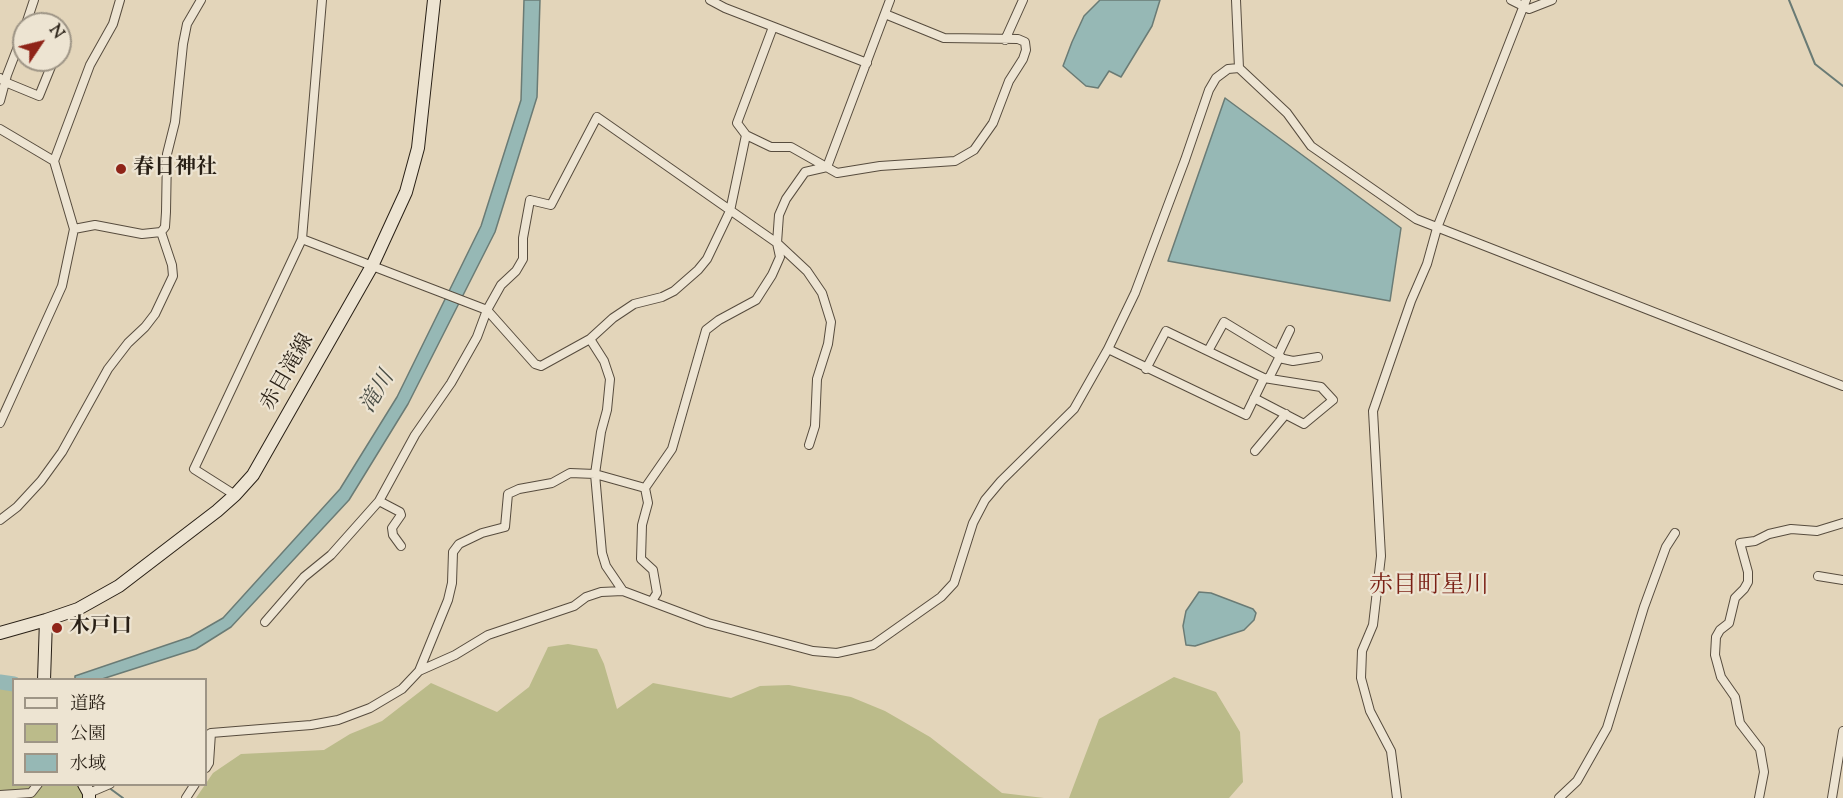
<!DOCTYPE html>
<html>
<head>
<meta charset="utf-8">
<style>
  body { margin:0 }
  #map { position:relative; width:1843px; height:798px; overflow:hidden; background:#e3d5ba; font-family:"Sorts Mill Goudy","Noto Serif JP",serif }
  canvas { display:block }
  .legend { position:absolute; left:12px; top:678px; width:195px; height:108px; box-sizing:border-box; background:#ede4d2; border:2px solid #9e9586; margin:0; padding:8px 10px; list-style:none; font-size:18px; color:#281f15 }
  .legend li { display:flex; align-items:center; gap:12px; height:30px }
  .legend b { width:30px; border:2px solid #9e9586 }
  .north { position:absolute; left:12px; top:12px; width:60px; height:60px; box-sizing:border-box; background:#ede4d2; border:2px solid #9e9586; border-radius:50%; rotate:55deg; font-size:16px; font-weight:700; line-height:24px; text-align:center; color:#281f15 }
  .north::after { content:''; display:block; margin:auto; width:21px; height:27px; background:#8f2418; clip-path:polygon(50% 0,100% 100%,50% 72%,0 100%) }
</style>
</head>
<body>
<div id="map">
<canvas width="1843" height="798"></canvas>
<ul class="legend">
<li><b style="height:8px;background:#ede4d2"></b>道路</li>
<li><b style="height:16px;background:#bbbb8a"></b>公園</li>
<li><b style="height:16px;background:#96b8b5"></b>水域</li>
</ul>
<div class="north">N</div>
</div>
<script>
const context = document.querySelector('canvas').getContext('2d');
context.lineJoin = 'round';
function fill(path, color) { context.fillStyle = color; context.fill(path, 'evenodd'); }
const poly = rows => new Path2D(rows.map(r => 'M' + r).join(''));
function strokePath(path, color, width, dash) { context.strokeStyle = color; context.lineWidth = width; context.lineCap = dash ? 'butt' : 'round'; context.setLineDash(dash || []); context.stroke(path); }
function write(font, color, halo, rows, align = 'center') {
  context.font = font + ' "Sorts Mill Goudy","Noto Serif JP",serif'; context.lineWidth = 4.5; context.setLineDash([]); context.textBaseline = 'middle'; context.strokeStyle = halo; context.fillStyle = color; for (const [text, x, y, turn = 0] of rows) {
    context.save(); context.translate(x, y); context.rotate((+turn || 0) * Math.PI / 180); context.textAlign = isNaN(turn) ? turn : align; if (halo) context.strokeText(text, 0, 0); context.fillText(text, 0, 0); context.restore();
  }
}
fill(poly([
  [568,644,597,649,604,664,617,709,653,683,731,698,760,686,789,685,851,697,885,711,930,737,1002,793,1044,798,196,798,213,773,241,754,324,750,350,734,382,721,431,683,497,712,529,687,548,647],
  [1174,677,1216,692,1240,732,1243,782,1229,798,1069,798,1099,719],
  [0,689,13,690,14,784,92,785,91,798,0,798]
]), '#bbbb8a');
const water = poly([
  [524,0,540,0,537,97,495,232,408,404,349,500,231,627,196,649,102,679,75,679,75,676,190,637,223,618,340,489,397,397,481,226,521,100,524,0],
  [1100,0,1160,0,1152,26,1121,77,1109,71,1098,88,1086,86,1063,66,1072,42,1084,16,1100,0],
  [1225,98,1401,228,1390,301,1168,261,1225,98],
  [1199,592,1211,593,1253,609,1256,613,1254,620,1244,630,1195,646,1186,645,1183,626,1186,611,1199,592]
]);
fill(water, '#96b8b5');
strokePath(water, '#6a7b75', 1.5);
strokePath(poly([
  [1789,0,1815,64,1843,86],
  [108,787,123,798]
]), '#6a7b75', 2);
strokePath(poly([
  [0,682,14,684]
]), '#96b8b5', 15);
const minor = poly([
  [710,0,725,8,867,63],
  [1236,0,1239,68,1287,113,1311,146,1416,219,1843,386],
  [1511,0,1529,9,1552,0],
  [26,24,34,0],
  [773,27,737,123,746,135,771,147,791,147,837,173,880,166,955,161,974,150,993,123,1009,81,1023,59,1026,50,1025,42,1018,39,944,38,885,14],
  [1005,40,1023,0],
  [0,78,5,82,39,96,52,64,42,60],
  [0,101,7,75,24,31],
  [0,129,54,161],
  [827,167,890,0],
  [74,229,95,225,142,234,161,232],
  [302,239,487,310,535,364,541,366,590,339,613,318,634,304,662,297,674,291,698,270,707,259,730,211,746,135],
  [590,339,604,361,610,379,607,410,601,432,595,474,602,553,606,566,623,591],
  [1108,349,1246,415,1264,378],
  [1208,351,1224,322,1280,356,1269,378],
  [1278,355,1290,330],
  [1279,358,1293,361,1318,357],
  [1146,369,1166,331,1264,378,1321,387,1333,400,1304,424,1254,398],
  [0,423,62,286,74,229,54,161,90,65,113,24,120,0],
  [1255,451,1286,414],
  [235,495,194,469,302,239,322,0],
  [379,501,400,512,401,515,392,528,393,535,401,546],
  [0,520,17,507,41,481,62,452,108,369,128,343,145,327,155,314,173,276,172,265,161,232,165,227,166,212,167,154,175,122,183,44,187,24,201,0],
  [1818,576,1843,580],
  [652,601,657,593,653,570,641,559,642,525,648,503,645,488,672,449,706,330,719,320,756,300,772,275,780,257,777,243,779,215,786,199,805,172,827,167],
  [265,622,304,577,331,555,379,501,415,435,451,383,477,337,487,310,501,285,516,271,523,259,523,238,530,200,551,205,597,117,777,243,807,271,822,293,831,322,828,344,817,379,815,426,809,445],
  [419,671,448,600,452,583,453,552,459,544,482,533,505,527,508,494,519,489,552,483,570,473,595,474,645,488],
  [206,736,211,733,311,725,338,720,370,708,402,689,419,671,455,655,488,635,574,606,586,597,601,592,623,591,708,623,813,651,837,653,873,645,941,597,954,583,973,523,985,500,1001,481,1074,409,1108,349,1135,293,1185,160,1209,90,1216,78,1228,69,1239,68],
  [206,768,209,763,211,733],
  [89,793,110,784],
  [0,795,31,793,38,784],
  [186,798,195,784],
  [1397,798,1391,751,1370,711,1361,678,1362,651,1373,625,1381,556,1373,411,1411,301,1427,264,1437,228,1526,0],
  [1559,798,1577,781,1607,728,1644,607,1666,547,1675,533],
  [1759,798,1764,772,1760,749,1740,723,1735,697,1721,677,1715,655,1716,637,1720,630,1729,623,1735,598,1744,589,1748,582,1748,572,1740,543,1755,541,1769,534,1791,529,1817,531,1843,523],
  [1832,798,1843,731]
]);
const secondary = poly([
  [0,633,46,620,78,609,119,586,217,511,235,495,253,475,372,266,406,192,418,148,434,0],
  [44,680,46,620],
  [84,784,89,793,89,798]
]);
strokePath(minor, '#574c3e', 10);
strokePath(secondary, '#281f15', 14);
strokePath(minor, '#ede4d2', 8);
strokePath(secondary, '#ede4d2', 12);
for (const [x, y, r, color] of [
  [121,169,6,"#8f2418"],
  [57,628,6,"#8f2418"]
]) { const dot = new Path2D(); dot.arc(x, y, r, 0, 2 * Math.PI); context.fillStyle = color; context.fill(dot); strokePath(dot, '#ede4d2', 2); }
write('bold 21px', '#281f15', '#ede4d2', [
  ["春日神社",133,169],
  ["木戸口",69,628]
], 'left');
write('21px', '#281f15', '#ede4d2', [
  ["赤目滝線",289,373,-60]
]);
write('italic 22px', '#494d45', '#ede4d2', [
  ["滝川",379,393,-59]
]);
write('24px', '#7a1f14', '#ede4d2', [
  ["赤目町星川",1429,588]
]);
</script>
</body>
</html>
